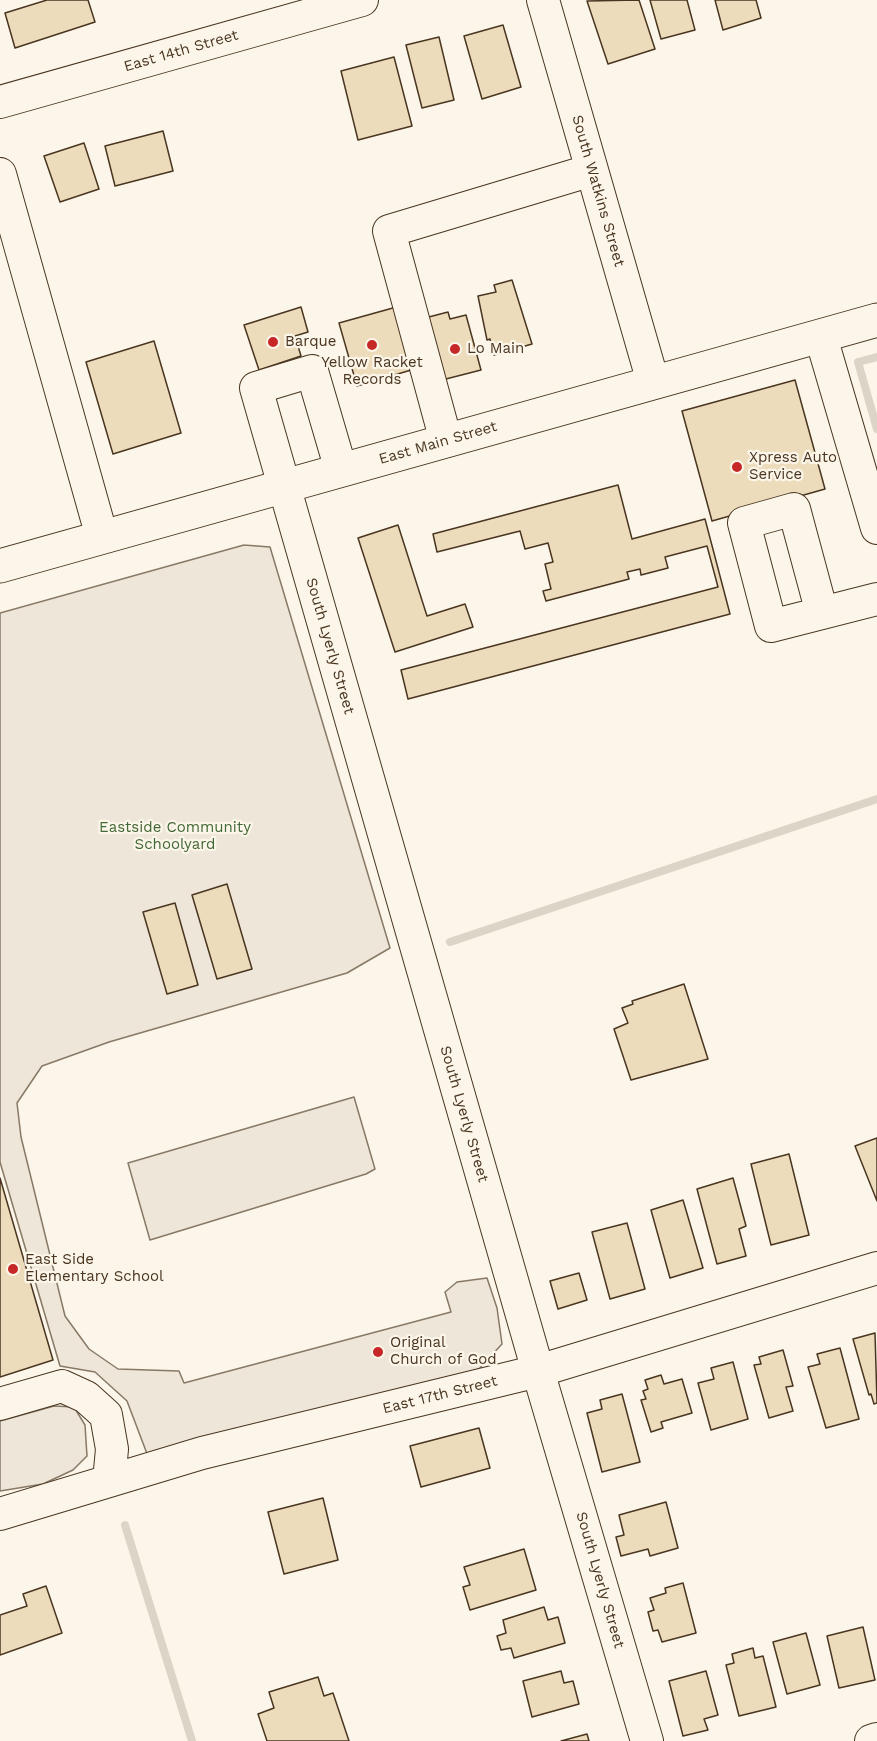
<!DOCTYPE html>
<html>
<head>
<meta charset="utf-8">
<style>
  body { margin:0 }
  canvas { display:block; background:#fbf6e9 }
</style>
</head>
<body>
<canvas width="877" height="1741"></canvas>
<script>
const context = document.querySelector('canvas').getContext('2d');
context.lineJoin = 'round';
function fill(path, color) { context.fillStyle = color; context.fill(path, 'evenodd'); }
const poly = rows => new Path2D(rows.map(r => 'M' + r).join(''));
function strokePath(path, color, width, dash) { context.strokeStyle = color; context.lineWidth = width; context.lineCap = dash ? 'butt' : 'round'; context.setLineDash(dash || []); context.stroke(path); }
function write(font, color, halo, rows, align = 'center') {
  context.font = font + ' "Work Sans",sans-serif'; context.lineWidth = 4.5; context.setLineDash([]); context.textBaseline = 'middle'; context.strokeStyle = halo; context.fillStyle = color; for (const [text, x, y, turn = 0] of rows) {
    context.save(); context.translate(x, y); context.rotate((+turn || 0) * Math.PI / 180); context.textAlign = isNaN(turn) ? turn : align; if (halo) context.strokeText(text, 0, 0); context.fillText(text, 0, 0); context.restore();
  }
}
const green = poly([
  [244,545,270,547,390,948,347,973,109,1042,42,1066,17,1103,21,1137,65,1316,89,1349,118,1369,179,1371,184,1383,451,1312,445,1292,457,1282,487,1278,497,1308,502,1344,479,1369,149,1459,127,1401,95,1372,60,1366,0,1162,0,613,244,545],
  [354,1097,375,1169,366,1174,150,1240,128,1163,354,1097],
  [54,1406,74,1407,85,1425,87,1456,73,1470,43,1484,0,1491,0,1421,54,1406]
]);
fill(green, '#ede6d9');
strokePath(green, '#887966', 1.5);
strokePath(poly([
  [877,357,858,362,877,429],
  [450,942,877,799],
  [125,1525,192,1741]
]), '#dcd4c6', 8);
const building = poly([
  [47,0,88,0,95,22,15,48,5,13,47,0],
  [639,0,655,49,608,64,587,1,639,0],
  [650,0,687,0,695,30,661,39,650,0],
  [715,0,756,0,761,18,723,30,715,0],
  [503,25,521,87,482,99,464,36,503,25],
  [439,37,454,100,422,108,406,45,439,37],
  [394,57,412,126,358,140,341,71,394,57],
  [163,131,173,171,115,186,105,146,163,131],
  [84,143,99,189,60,202,44,156,84,143],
  [512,280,532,344,494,355,490,339,487,340,478,296,496,292,494,285,512,280],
  [400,306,418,368,357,386,339,323,400,306],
  [301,307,308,332,295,336,301,356,259,370,244,325,301,307],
  [448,312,450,319,466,315,481,370,442,380,425,318,448,312],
  [154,341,181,433,113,454,86,362,154,341],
  [795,380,825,489,712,521,682,411,795,380],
  [618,485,632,539,705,519,730,614,408,699,401,670,718,587,707,546,665,557,668,568,641,575,640,569,627,572,629,579,546,601,543,591,551,589,545,564,553,562,548,543,525,549,520,531,437,552,433,534,618,485],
  [398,525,427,616,465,604,473,627,395,652,358,538,398,525],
  [227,884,252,969,217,979,192,895,227,884],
  [175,903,198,985,167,994,143,912,175,903],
  [684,984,708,1059,631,1080,614,1029,628,1023,622,1008,633,1004,632,1001,684,984],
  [877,1138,877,1201,855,1146,877,1138],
  [789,1154,809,1235,771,1245,751,1164,789,1154],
  [0,1178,53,1360,0,1377,0,1178],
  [733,1178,746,1226,739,1229,746,1256,717,1264,697,1189,733,1178],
  [683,1200,703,1268,670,1278,651,1210,683,1200],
  [627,1223,645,1289,610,1299,592,1232,627,1223],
  [579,1273,587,1300,558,1309,550,1281,579,1273],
  [875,1333,877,1403,874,1404,871,1394,869,1395,853,1339,875,1333],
  [840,1348,859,1419,826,1428,808,1367,820,1364,817,1354,840,1348],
  [783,1350,793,1386,786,1387,793,1411,769,1418,754,1365,761,1364,759,1357,783,1350],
  [733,1362,748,1419,711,1430,698,1383,714,1379,711,1368,733,1362],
  [661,1375,664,1384,682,1379,692,1413,661,1422,663,1428,651,1432,641,1400,646,1399,643,1391,648,1389,645,1380,661,1375],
  [622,1394,640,1462,602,1472,587,1413,602,1409,600,1400,622,1394],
  [479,1428,490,1468,421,1487,410,1446,479,1428],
  [323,1498,338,1560,284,1574,268,1512,323,1498],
  [666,1502,678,1548,650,1556,648,1549,621,1556,616,1537,624,1535,619,1515,666,1502],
  [524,1549,536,1590,470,1610,463,1587,470,1585,464,1567,524,1549],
  [683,1583,696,1633,662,1642,658,1630,653,1631,648,1612,654,1610,650,1598,666,1593,665,1588,683,1583],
  [46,1586,62,1633,0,1655,0,1615,27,1606,23,1594,46,1586],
  [544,1607,548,1620,558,1617,565,1643,514,1658,511,1648,501,1650,497,1636,506,1633,503,1620,544,1607],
  [863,1627,875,1680,839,1688,827,1636,863,1627],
  [806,1633,820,1685,787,1694,773,1642,806,1633],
  [753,1648,755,1658,763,1656,776,1707,739,1716,726,1665,734,1663,732,1654,753,1648],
  [561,1671,564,1683,573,1681,579,1704,532,1717,523,1681,561,1671],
  [706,1671,718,1715,704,1719,708,1730,683,1736,669,1681,706,1671],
  [318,1677,324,1696,333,1693,349,1741,267,1741,258,1714,274,1708,269,1692,318,1677],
  [587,1734,589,1741,561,1741,587,1734]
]);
fill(building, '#ecdcbc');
strokePath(building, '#4a3520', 1.5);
const minor = poly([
  [543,0,653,382],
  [0,102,362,0],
  [0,174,102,537],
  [821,337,877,528],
  [446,441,389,231,592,170],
  [341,470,312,371,256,388,538,1371,647,1741],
  [822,613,794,509,744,523,771,626,877,599],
  [0,1404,62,1386,86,1397,106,1415,112,1449,109,1481],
  [0,1514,202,1453,538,1371,877,1268],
  [871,1741,877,1739]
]);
const major = poly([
  [0,566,877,320]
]);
strokePath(minor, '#4a3520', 34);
strokePath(major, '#4a3520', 35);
strokePath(minor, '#fbf6e9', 32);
strokePath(major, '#fbf6e9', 33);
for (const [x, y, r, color] of [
  [273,342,6,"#c62828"],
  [372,345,6,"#c62828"],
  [455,349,6,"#c62828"],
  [737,467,6,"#c62828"],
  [13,1269,6,"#c62828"],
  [378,1352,6,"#c62828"]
]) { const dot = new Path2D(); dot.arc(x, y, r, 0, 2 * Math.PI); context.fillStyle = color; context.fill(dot); strokePath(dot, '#fbf6e9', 2); }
write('15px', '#4a3520', '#fbf6e9', [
  ["East 14th Street",181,51,-16],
  ["South Watkins Street",598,191,74],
  ["East Main Street",438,443,-16],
  ["South Lyerly Street",330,646,74],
  ["South Lyerly Street",464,1114,74],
  ["East 17th Street",440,1395,-14],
  ["South Lyerly Street",600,1580,74]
]);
write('15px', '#4a3520', '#fbf6e9', [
  ["Barque",285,342],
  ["Lo Main",467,349],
  ["Yellow Racket",372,363,"center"],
  ["Records",372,380,"center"],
  ["Xpress Auto",749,458],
  ["Service",749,475],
  ["East Side",25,1260],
  ["Elementary School",25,1277],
  ["Original",390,1343],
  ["Church of God",390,1360]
], 'left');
write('15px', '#436837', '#fbf6e9', [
  ["Eastside Community",175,828],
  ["Schoolyard",175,845]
]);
</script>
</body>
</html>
